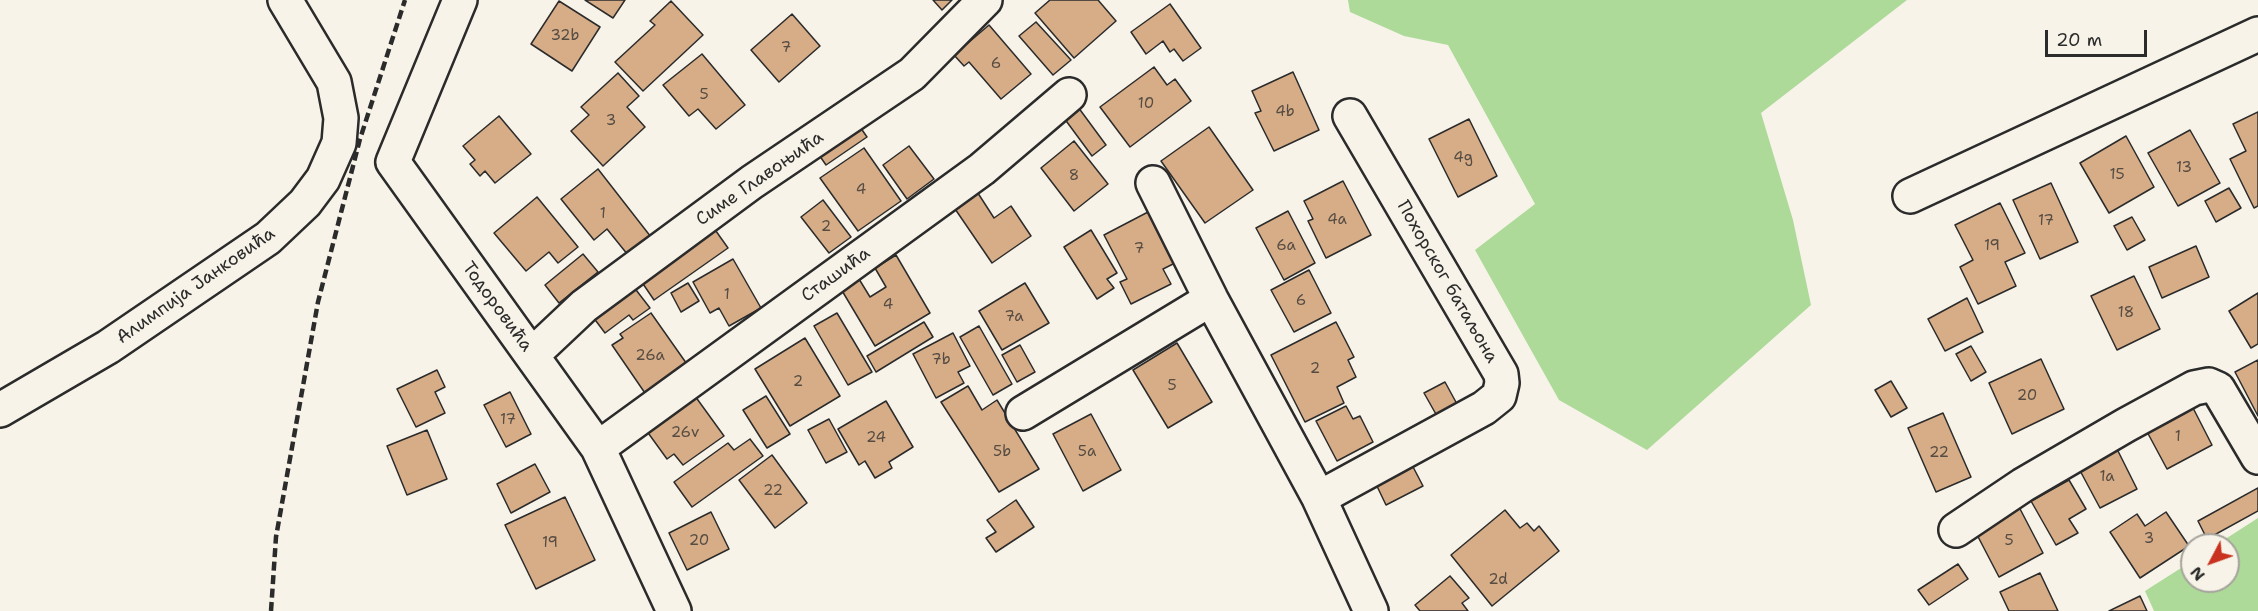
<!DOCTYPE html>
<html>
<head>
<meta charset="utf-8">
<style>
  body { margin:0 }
  #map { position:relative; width:2258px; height:611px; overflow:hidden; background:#f7f3e8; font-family:"Shantell Sans",sans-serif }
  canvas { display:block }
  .north { position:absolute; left:2180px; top:533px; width:60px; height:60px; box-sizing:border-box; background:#f7f3e8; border:2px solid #a5a39c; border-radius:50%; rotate:229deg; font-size:16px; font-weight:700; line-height:24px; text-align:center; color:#2b2b2b }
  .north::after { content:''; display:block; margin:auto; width:21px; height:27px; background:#c8321e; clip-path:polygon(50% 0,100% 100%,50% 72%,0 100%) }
  .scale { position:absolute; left:2045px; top:30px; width:102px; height:27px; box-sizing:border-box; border:3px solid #2b2b2b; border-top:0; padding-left:8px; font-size:18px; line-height:21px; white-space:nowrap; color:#2b2b2b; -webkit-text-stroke:4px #f7f3e8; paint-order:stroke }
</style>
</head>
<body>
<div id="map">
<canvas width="2258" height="611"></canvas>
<div class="north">N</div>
<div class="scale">20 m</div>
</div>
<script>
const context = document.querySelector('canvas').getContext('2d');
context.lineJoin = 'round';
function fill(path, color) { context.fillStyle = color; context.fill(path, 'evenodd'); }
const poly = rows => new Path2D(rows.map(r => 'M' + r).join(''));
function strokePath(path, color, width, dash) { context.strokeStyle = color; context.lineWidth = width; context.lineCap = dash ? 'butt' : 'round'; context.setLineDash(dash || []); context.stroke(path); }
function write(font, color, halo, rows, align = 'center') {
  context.font = font + ' "Shantell Sans",sans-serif'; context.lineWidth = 4.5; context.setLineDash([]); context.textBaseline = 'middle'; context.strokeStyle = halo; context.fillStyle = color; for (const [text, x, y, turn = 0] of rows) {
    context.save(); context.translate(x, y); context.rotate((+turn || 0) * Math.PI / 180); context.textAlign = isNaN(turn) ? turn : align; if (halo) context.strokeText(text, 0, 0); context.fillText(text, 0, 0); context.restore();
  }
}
fill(poly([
  [1348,0,1907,0,1761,113,1793,220,1811,305,1647,450,1559,400,1475,250,1535,204,1448,45,1404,36,1350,12],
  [2258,518,2258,611,2154,611,2145,591,2192,561,2192,581,2228,581,2228,545,2216,545]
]), '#adda99');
const building = poly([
  [585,0,625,0,613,18,585,0],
  [933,0,952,0,942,10,933,0],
  [1050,0,1098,0,1116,21,1074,58,1035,13,1050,0],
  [559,1,600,27,572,71,531,44,559,1],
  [671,1,703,35,643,91,615,62,655,25,650,21,671,1],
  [1170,4,1201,48,1183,61,1174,49,1170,52,1163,41,1146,54,1131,32,1170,4],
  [792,14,820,46,779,82,751,50,792,14],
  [1036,22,1071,60,1053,75,1019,36,1036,22],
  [989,25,1031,74,1001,99,969,62,964,66,954,55,989,25],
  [702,54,745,105,716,129,698,109,689,116,663,85,702,54],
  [1154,67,1167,85,1175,79,1191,101,1130,147,1100,107,1154,67],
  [1293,72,1319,130,1274,151,1255,113,1261,111,1252,91,1293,72],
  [618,73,639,96,627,107,645,127,603,166,571,131,589,115,581,107,618,73],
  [1078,107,1106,145,1092,156,1064,118,1078,107],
  [2258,112,2258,206,2254,208,2230,159,2246,151,2233,124,2258,112],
  [499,116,531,154,495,183,485,171,480,176,470,164,475,160,463,146,499,116],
  [1469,119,1497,176,1458,197,1429,139,1469,119],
  [858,124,867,137,826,165,817,152,858,124],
  [1209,127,1253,190,1205,223,1161,161,1209,127],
  [2190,130,2220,183,2178,206,2148,153,2190,130],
  [2126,136,2154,187,2109,213,2080,163,2126,136],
  [1074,141,1108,184,1074,211,1041,168,1074,141],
  [909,146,934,179,907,199,883,165,909,146],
  [864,148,901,201,858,231,820,178,864,148],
  [598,169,651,237,628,255,607,229,594,240,561,199,598,169],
  [1343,181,1371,235,1326,258,1308,221,1313,219,1304,201,1343,181],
  [2051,183,2078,242,2040,259,2013,200,2051,183],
  [974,187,994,218,1011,206,1031,236,992,263,951,203,974,187],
  [2229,188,2241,208,2216,222,2205,201,2229,188],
  [537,197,578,247,558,263,549,252,526,271,494,233,537,197],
  [823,200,851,237,829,253,801,217,823,200],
  [2000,203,2025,253,2005,262,2016,286,1978,304,1960,267,1973,260,1955,225,2000,203],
  [1288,211,1315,263,1284,280,1256,228,1288,211],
  [1148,212,1175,263,1163,269,1171,284,1131,304,1120,282,1127,279,1104,235,1148,212],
  [2132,217,2145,240,2127,250,2114,226,2132,217],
  [711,224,728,248,654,300,637,275,711,224],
  [1091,230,1117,273,1107,279,1114,288,1097,299,1064,247,1091,230],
  [2196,246,2209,277,2162,298,2149,267,2196,246],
  [583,254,598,272,559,303,545,285,583,254],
  [896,255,930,313,875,346,841,289,859,279,870,297,886,287,875,268,896,255],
  [733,259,761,308,729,326,719,308,710,313,693,282,733,259],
  [1309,270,1331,313,1294,332,1271,290,1309,270],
  [2134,276,2160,329,2117,350,2091,296,2134,276],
  [688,283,699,301,681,312,671,293,688,283],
  [1025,283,1049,323,1002,350,979,311,1025,283],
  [633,286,650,308,633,320,629,315,605,333,593,317,633,286],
  [2258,293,2258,344,2251,348,2229,311,2258,293],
  [1967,298,1983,332,1945,351,1928,319,1967,298],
  [651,313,689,367,647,396,612,345,623,338,620,334,651,313],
  [837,313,872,372,848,385,814,326,837,313],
  [924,322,933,337,876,372,867,356,924,322],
  [1336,322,1354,357,1348,360,1356,377,1337,387,1344,403,1305,422,1271,355,1336,322],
  [979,326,1012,384,993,395,960,337,979,326],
  [953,333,970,366,958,372,964,383,936,398,913,354,953,333],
  [805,338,840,396,790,426,755,369,805,338],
  [1177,343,1212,402,1168,428,1133,370,1177,343],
  [1020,345,1035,372,1017,382,1002,355,1020,345],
  [1971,346,1986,372,1971,381,1956,354,1971,346],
  [2041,359,2064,409,2012,434,1989,383,2041,359],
  [2258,360,2258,416,2235,372,2258,360],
  [437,370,445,387,435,392,445,413,416,427,397,389,437,370],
  [1891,381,1907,408,1891,417,1875,390,1891,381],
  [1445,382,1457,404,1437,416,1424,393,1445,382],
  [968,386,982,410,997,400,1039,469,999,492,941,402,968,386],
  [510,392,531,434,506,447,484,405,510,392],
  [695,396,724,436,683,465,674,454,667,459,646,430,695,396],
  [766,396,790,434,767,448,743,410,766,396],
  [886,401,913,447,889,462,892,468,875,478,865,461,859,465,838,429,886,401],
  [2191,404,2212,445,2167,469,2145,428,2191,404],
  [1346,406,1353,419,1360,416,1373,442,1337,461,1316,421,1346,406],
  [1943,413,1971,477,1936,492,1908,428,1943,413],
  [1091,414,1121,470,1083,491,1053,434,1091,414],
  [829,419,847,452,826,463,808,430,829,419],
  [427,430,447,479,407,495,387,446,427,430],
  [750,439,763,456,692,507,674,482,728,443,734,450,750,439],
  [2115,445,2137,489,2100,508,2077,465,2115,445],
  [772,455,807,503,775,528,739,480,772,455],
  [1411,463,1423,486,1386,505,1375,482,1411,463],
  [535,464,550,492,511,513,497,484,535,464],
  [2069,480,2086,509,2069,519,2078,533,2056,545,2031,501,2069,480],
  [2258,488,2258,511,2207,539,2198,521,2258,488],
  [565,497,595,560,536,589,505,525,565,497],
  [1016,500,1034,527,996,552,986,538,996,532,987,520,1016,500],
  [2018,505,2043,553,1999,577,1974,529,2018,505],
  [1505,510,1520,528,1527,523,1534,531,1539,526,1559,551,1492,606,1451,555,1505,510],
  [711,512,729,549,687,570,669,533,711,512],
  [2166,512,2189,546,2140,578,2110,532,2137,514,2145,526,2166,512],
  [1958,564,1968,579,1929,605,1918,590,1958,564],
  [2040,573,2058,611,2009,611,2000,592,2040,573],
  [1450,576,1469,598,1462,603,1468,611,1420,611,1415,605,1450,576],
  [2140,596,2147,611,2109,611,2140,596]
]);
fill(building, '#d7ad88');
strokePath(building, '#2b2b2b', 1.5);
const minor = poly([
  [460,0,393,162,598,448,674,611],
  [1153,183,1211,299,1319,498,1371,611],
  [1910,196,2258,34],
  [532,355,584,306,752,182,912,74,985,0],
  [0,410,108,347,268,238,305,203,323,179,339,143,341,118,334,82,285,0],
  [1023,413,1211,299],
  [598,448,982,169,1069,95],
  [1319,498,1484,408,1499,396,1502,383,1501,374,1350,116],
  [1956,530,2023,485,2126,425,2194,388,2209,385,2218,389,2258,457]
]);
strokePath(minor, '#2b2b2b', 38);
strokePath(minor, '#f7f3e8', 33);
strokePath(poly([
  [271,611,276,537,318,302,360,139,405,0]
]), '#2b2b2b', 4.5, [9, 4.5]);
write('15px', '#564c42', null, [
  ["32b",565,36],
  ["7",786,48],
  ["6",996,64],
  ["5",704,95],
  ["10",1146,104],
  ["4b",1285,112],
  ["3",611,121],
  ["4g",1463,158],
  ["13",2184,168],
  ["15",2117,175],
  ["8",1074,176],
  ["4",861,190],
  ["1",603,214],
  ["4a",1337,220],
  ["17",2046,221],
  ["2",826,227],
  ["6a",1286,246],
  ["19",1992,246],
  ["7",1139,249],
  ["1",727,295],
  ["6",1301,301],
  ["4",888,305],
  ["18",2126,313],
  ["7a",1014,317],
  ["26a",650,356],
  ["7b",941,360],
  ["2",1315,369],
  ["2",798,382],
  ["5",1172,386],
  ["20",2027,396],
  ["17",508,420],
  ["26v",685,433],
  ["1",2178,437],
  ["24",876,438],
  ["5b",1002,452],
  ["5a",1087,452],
  ["22",1939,453],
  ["1a",2107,477],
  ["22",773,491],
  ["3",2149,539],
  ["20",699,541],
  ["5",2009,541],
  ["19",550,543],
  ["2d",1498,580]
]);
write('18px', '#2b2b2b', '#f7f3e8', [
  ["Симе Главоњића",760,179,-35],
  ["Сташића",836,275,-36],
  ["Похорског батаљона",1447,282,60],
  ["Алимпија Јанковића",196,286,-35],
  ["Тодоровића",497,307,54]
]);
</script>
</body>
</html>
